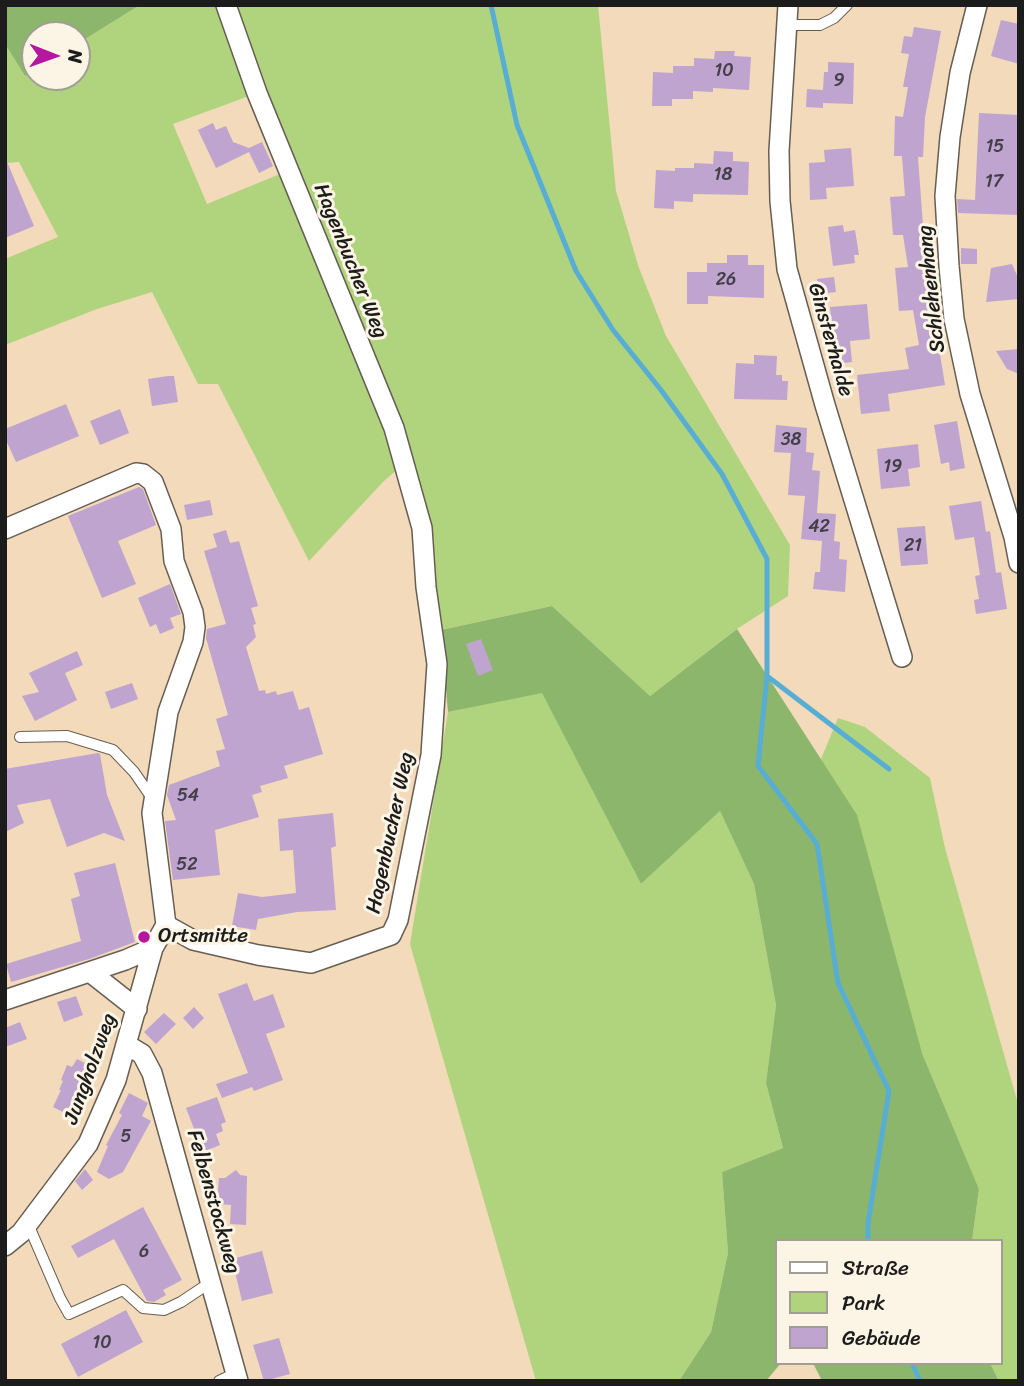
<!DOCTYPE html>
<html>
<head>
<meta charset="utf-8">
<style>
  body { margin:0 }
  #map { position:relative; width:1024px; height:1386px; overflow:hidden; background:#f2daba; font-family:Sriracha,sans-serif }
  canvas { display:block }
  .frame { position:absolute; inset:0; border:7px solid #1c1c1c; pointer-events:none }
  .legend { position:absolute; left:775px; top:1239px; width:228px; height:126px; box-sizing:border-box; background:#fcf5e5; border:2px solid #a29e95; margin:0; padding:9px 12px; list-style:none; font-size:21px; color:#1c1c1c }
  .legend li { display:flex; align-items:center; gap:14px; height:35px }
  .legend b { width:35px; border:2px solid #a29e95 }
  .north { position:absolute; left:21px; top:21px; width:70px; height:70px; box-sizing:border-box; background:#fcf5e5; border:2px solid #a29e95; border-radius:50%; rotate:91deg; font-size:19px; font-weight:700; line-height:28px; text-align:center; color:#1c1c1c }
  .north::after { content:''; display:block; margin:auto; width:24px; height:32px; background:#b5179e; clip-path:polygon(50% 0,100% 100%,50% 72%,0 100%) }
</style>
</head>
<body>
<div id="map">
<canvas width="1024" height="1386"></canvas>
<div class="frame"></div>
<ul class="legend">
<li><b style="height:9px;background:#fff"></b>Straße</li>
<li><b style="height:19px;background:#b0d47d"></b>Park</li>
<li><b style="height:19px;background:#bea4cf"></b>Gebäude</li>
</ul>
<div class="north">N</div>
</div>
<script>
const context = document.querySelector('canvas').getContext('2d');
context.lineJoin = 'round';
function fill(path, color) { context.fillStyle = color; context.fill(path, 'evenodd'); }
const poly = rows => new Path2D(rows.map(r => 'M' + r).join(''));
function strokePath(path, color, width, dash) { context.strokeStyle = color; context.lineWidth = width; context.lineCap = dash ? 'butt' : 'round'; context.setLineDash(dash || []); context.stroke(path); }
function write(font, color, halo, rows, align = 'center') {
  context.font = font + ' Sriracha,sans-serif'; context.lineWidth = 6; context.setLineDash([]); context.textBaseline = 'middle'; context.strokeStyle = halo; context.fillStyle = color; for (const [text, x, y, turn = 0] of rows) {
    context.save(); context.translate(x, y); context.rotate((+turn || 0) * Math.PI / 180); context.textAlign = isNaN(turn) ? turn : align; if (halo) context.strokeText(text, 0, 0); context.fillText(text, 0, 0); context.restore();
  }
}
fill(poly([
  [140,5,598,5,616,191,639,268,666,336,790,545,788,596,737,629,650,696,552,606,441,630,429,525,409,459,384,481,309,561,218,384,198,384,152,292,97,309,5,345,5,259,58,237,19,162,5,163,5,44,25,76,35,70,35,77,77,77,77,44],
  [249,96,280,174,207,204,173,124],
  [542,692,641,884,720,811,754,884,776,1005,766,1083,783,1148,722,1172,728,1253,711,1332,679,1381,536,1381,410,944,448,712],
  [838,718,865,727,930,778,945,848,1019,1107,1019,1381,999,1381,990,1363,1001,1363,1001,1241,972,1241,979,1189,922,1053,821,759]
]), '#b0d47d');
fill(poly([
  [5,5,140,5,77,44,77,35,35,35,35,70,25,76,5,44],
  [552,606,650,696,737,629,857,815,922,1053,979,1189,972,1241,777,1241,777,1363,781,1363,766,1381,679,1381,711,1332,728,1253,722,1172,783,1148,766,1083,776,1005,754,884,720,811,641,884,542,693,448,712,441,630],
  [813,1363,990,1363,999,1381,822,1381]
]), '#8cb66c');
strokePath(poly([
  [491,5,517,125,576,271,613,330,661,390,722,474,767,559,767,676,889,769],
  [767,676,758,766,817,844,838,983,889,1091,868,1223,868,1241],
  [912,1363,920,1381]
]), '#58add4', 5);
fill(poly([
  [1001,20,1019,24,1019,64,991,56],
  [914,27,941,31,925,117,923,157,918,157,929,309,933,334,935,334,938,342,945,385,888,394,890,411,861,414,857,375,909,369,905,348,919,345,913,310,899,311,895,268,908,267,903,235,893,235,890,197,905,196,902,156,894,156,895,116,903,117,908,87,903,87,909,54,901,53,904,36,912,37],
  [715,51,735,51,734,56,751,57,749,90,713,88,713,92,693,91,693,99,672,99,672,106,652,106,653,72,673,73,673,66,694,66,694,58,714,59],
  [828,62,854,63,853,104,823,103,823,108,806,107,807,89,823,90,824,72,828,72],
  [979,113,1019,115,1019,215,958,213,957,199,975,200],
  [213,123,216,130,226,126,233,142,249,148,262,142,273,166,259,173,249,152,216,168,198,130],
  [851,148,854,186,826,188,827,199,810,200,809,163,825,162,824,150],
  [714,151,733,152,733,161,749,162,748,195,693,194,693,202,674,201,674,209,654,208,656,170,675,171,675,168,694,168,694,163,713,164],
  [5,157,34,226,5,238],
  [843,225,844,232,855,230,859,255,854,255,855,263,833,266,828,227],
  [961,248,977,249,977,264,961,264],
  [727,255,748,255,748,265,764,265,764,298,708,296,708,304,687,304,687,272,707,272,707,263,727,263],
  [1012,264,1019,280,1019,299,986,302,991,268],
  [834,277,836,292,819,294,817,279],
  [867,304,870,339,850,341,852,362,835,364,830,307],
  [1019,349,1019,374,1007,369,996,351],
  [754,355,777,356,776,375,782,375,782,381,788,381,787,400,734,399,736,363,754,364],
  [168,376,174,376,178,402,152,406,148,379],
  [66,404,79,436,16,462,5,438,5,429],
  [120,409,129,433,100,445,90,421],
  [957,421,965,468,950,471,949,462,941,464,934,425],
  [776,425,807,428,806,452,814,453,812,470,820,471,817,513,836,514,834,541,840,542,839,559,847,560,845,592,813,589,815,572,820,572,822,541,801,539,805,496,788,495,791,453,774,452],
  [918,444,920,467,908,469,910,486,881,489,877,449],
  [139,487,143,489,156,525,118,541,136,584,102,598,68,516],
  [210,500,213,515,187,520,184,505],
  [981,501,986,532,990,531,996,573,1001,572,1007,609,976,614,974,600,979,599,975,576,980,575,974,537,955,540,949,506],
  [925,526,928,564,901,566,897,528],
  [226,530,230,543,239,541,258,606,251,608,256,624,253,625,256,637,246,647,259,691,265,690,266,694,276,691,277,695,293,691,299,710,309,707,323,754,284,766,288,778,260,786,262,792,252,795,259,817,215,830,220,875,173,880,165,821,176,820,167,795,169,785,220,766,216,751,225,749,216,719,228,715,206,638,207,629,226,624,204,551,217,547,213,534],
  [170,584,181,614,170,618,174,628,160,634,156,624,150,627,138,598],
  [481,639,493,670,478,676,466,644],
  [77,651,83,665,65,673,77,700,35,721,22,696,39,692,29,673],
  [132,683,138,699,111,709,105,692],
  [98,753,100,754,107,795,125,841,104,833,67,847,50,799,17,805,24,823,5,832,5,769],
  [333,813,336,846,331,848,336,910,297,912,258,919,256,930,232,926,238,893,262,897,296,893,293,850,280,851,278,819],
  [115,863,135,942,89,959,11,982,6,964,81,941,71,899,80,896,74,873],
  [247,983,254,1001,273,994,285,1027,266,1034,283,1080,254,1091,252,1087,222,1098,216,1084,248,1073,218,994],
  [76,996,83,1015,64,1022,57,1002],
  [194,1007,204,1018,193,1029,183,1018],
  [164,1013,176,1024,156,1044,144,1032],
  [20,1022,27,1039,5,1047,5,1028],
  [77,1059,99,1070,90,1089,88,1088,82,1100,77,1098,69,1115,53,1107,61,1090,59,1090,63,1081,61,1080,67,1065,72,1067],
  [129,1093,148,1103,142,1116,151,1121,123,1172,109,1179,97,1172,108,1146,106,1145,122,1115,119,1113],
  [217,1097,226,1122,221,1124,223,1131,216,1134,220,1145,203,1152,186,1108],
  [85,1169,93,1180,82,1190,75,1181],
  [236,1170,240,1175,247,1176,246,1225,230,1224,231,1205,217,1204,219,1178,225,1178],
  [143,1207,182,1280,163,1290,166,1295,154,1302,147,1301,114,1239,78,1258,71,1246],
  [262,1251,273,1293,242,1301,232,1259],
  [126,1310,143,1342,78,1377,61,1344],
  [279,1338,290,1374,264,1381,253,1345]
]), '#bea4cf');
const service = poly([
  [787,25,820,25,834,18,847,5],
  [20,737,67,736,113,750,134,772,152,798],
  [28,1224,60,1298,69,1314,123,1290,143,1308,164,1310,181,1302,211,1282],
  [219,1381,236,1373]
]);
const minor = poly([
  [788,5,779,151,780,201,787,269,825,405,902,657],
  [977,5,960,73,950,137,945,196,949,266,954,319,970,394,1014,537,1019,563],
  [5,529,136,473,143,474,153,482,171,529,174,561,193,612,195,627,193,642,168,712,152,813,166,925],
  [166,925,193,940,258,955,311,963,391,935,398,920,431,755,437,664,426,587,422,528,394,428,257,93,226,5],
  [90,972,137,1009],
  [5,1000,125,960,153,948],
  [127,1045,142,1054,152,1073,238,1381],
  [5,1246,21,1233,88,1144,116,1080,153,948,166,925]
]);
strokePath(service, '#675e53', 12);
strokePath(minor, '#675e53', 22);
strokePath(service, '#fff', 10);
strokePath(minor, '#fff', 19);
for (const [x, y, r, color] of [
  [144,937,7,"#b5179e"]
]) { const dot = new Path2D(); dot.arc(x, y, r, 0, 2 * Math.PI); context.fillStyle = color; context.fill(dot); strokePath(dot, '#fcf5e5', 2.5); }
write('18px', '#443e49', null, [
  ["10",724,71],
  ["9",839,81],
  ["15",995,147],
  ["18",723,175],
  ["17",994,182],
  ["26",726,280],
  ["38",791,440],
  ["19",893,467],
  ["42",819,527],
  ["21",913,546],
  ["54",188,796],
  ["52",187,865],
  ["5",126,1137],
  ["6",144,1252],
  ["10",102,1343]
]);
write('21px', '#1c1c1c', '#fcf5e5', [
  ["Hagenbucher Weg",350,261,68],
  ["Schlehenhang",932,289,-96],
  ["Ginsterhalde",830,340,74],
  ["Hagenbucher Weg",391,833,-78],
  ["Jungholzweg",91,1069,-70],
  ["Felbenstockweg",213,1202,74]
]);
write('21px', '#1c1c1c', '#fcf5e5', [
  ["Ortsmitte",158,937]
], 'left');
</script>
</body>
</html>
